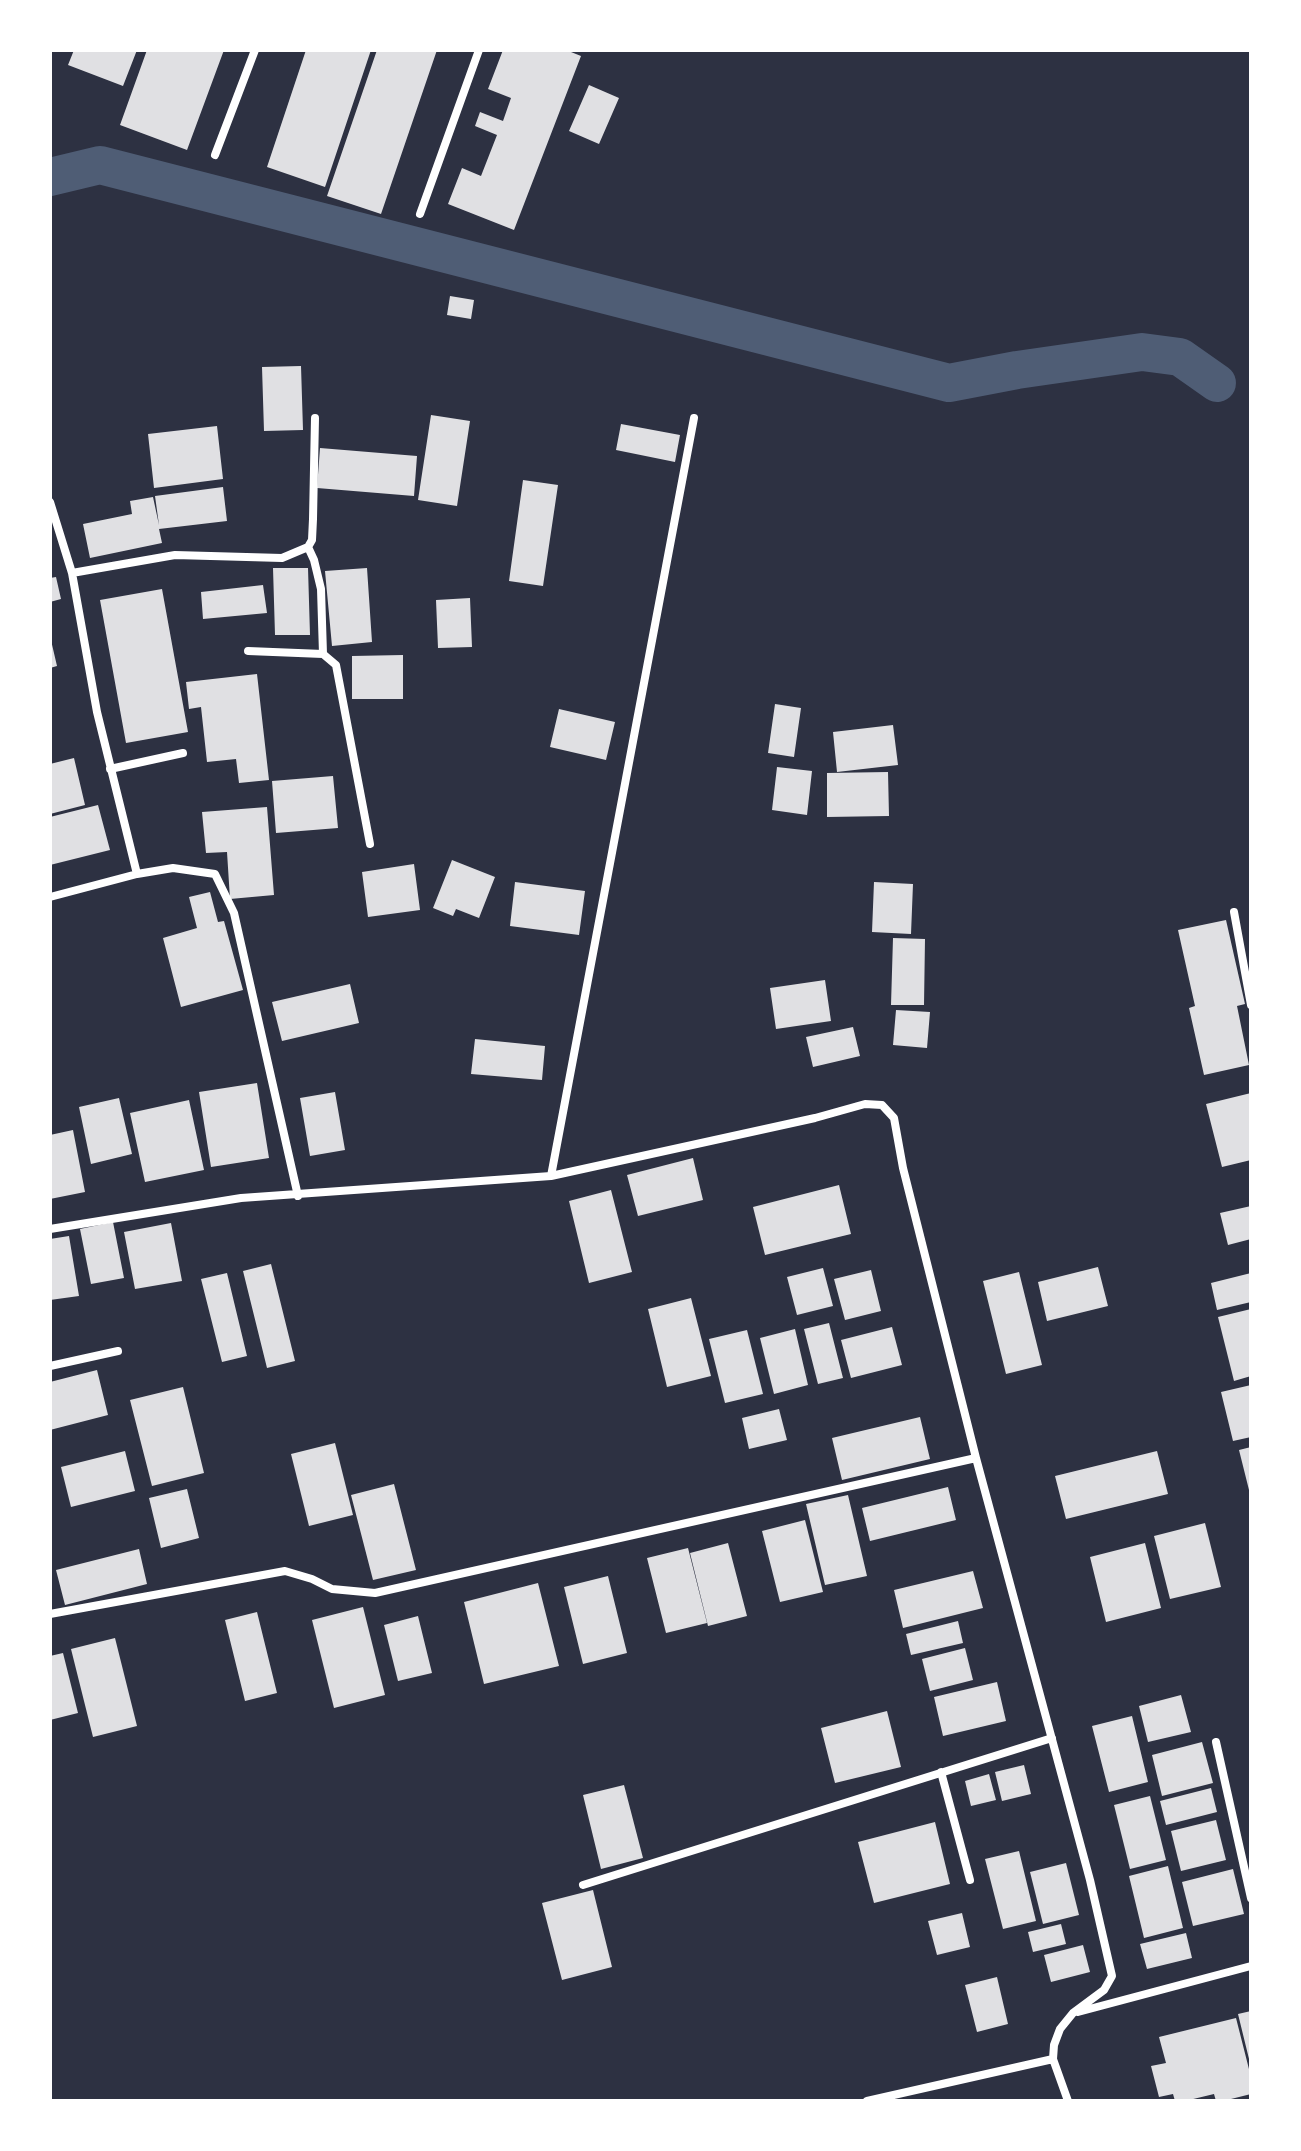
<!DOCTYPE html>
<html>
<head>
<meta charset="utf-8">
<style>
  body { margin:0 }
  #map { position:relative; width:1301px; height:2151px; overflow:hidden; background:#2d3142; font-family:"Golos Text",sans-serif }
  canvas { display:block }
  .frame { position:absolute; inset:0; border:52px solid #fff; pointer-events:none }
</style>
</head>
<body>
<div id="map">
<canvas width="1301" height="2151"></canvas>
<div class="frame"></div>
</div>
<script>
const context = document.querySelector('canvas').getContext('2d');
context.lineJoin = 'round';
const poly = rows => new Path2D(rows.map(r => 'M' + r).join(''));
function strokePath(path, color, width, dash) { context.strokeStyle = color; context.lineWidth = width; context.lineCap = dash ? 'butt' : 'round'; context.setLineDash(dash || []); context.stroke(path); }
function fill(path, color) { context.fillStyle = color; context.fill(path, 'evenodd'); }
strokePath(poly([
  [50,177,100,165,949,383,1017,370,1142,352,1180,357,1217,383]
]), '#4f5d75', 38);
fill(poly([
  [74,50,137,50,123,86,68,65],
  [147,50,224,50,187,150,120,125],
  [306,50,371,50,325,187,267,167],
  [377,50,437,50,381,214,327,196],
  [503,50,566,50,581,56,514,230,448,204,462,168,481,176,497,135,475,126,480,112,503,121,511,98,488,89],
  [589,85,619,98,599,144,569,131],
  [450,296,474,300,471,319,447,315],
  [301,366,303,430,264,431,262,367],
  [431,415,470,421,457,506,418,500],
  [621,424,680,435,675,462,616,450],
  [217,426,223,479,154,488,148,434],
  [320,448,417,456,414,496,317,488],
  [523,480,558,485,543,586,509,581],
  [223,487,227,521,159,529,162,543,90,558,83,524,132,514,130,501,153,497,159,525,155,496],
  [273,568,308,568,310,635,275,635],
  [367,568,372,642,332,646,325,571],
  [56,577,61,599,50,602,50,578],
  [263,585,267,613,203,619,201,592],
  [162,589,188,732,126,743,100,600],
  [470,598,472,647,438,648,436,600],
  [50,636,57,666,50,668],
  [403,655,403,699,352,699,352,656],
  [257,674,269,780,239,783,236,759,207,762,201,707,189,709,186,682],
  [775,704,801,708,794,757,768,753],
  [559,709,615,722,606,760,550,747],
  [893,725,898,765,837,772,833,732],
  [74,758,85,805,50,814,50,764],
  [777,767,812,771,807,815,772,810],
  [888,772,889,816,827,817,827,773],
  [333,776,338,828,276,833,272,781],
  [98,805,110,850,50,865,50,817],
  [267,807,274,895,230,899,227,852,206,853,202,812],
  [452,860,495,877,479,918,456,909,453,916,433,908],
  [414,864,420,910,368,917,362,872],
  [515,882,585,891,579,935,510,926],
  [874,882,913,884,911,934,872,932],
  [210,892,218,922,224,921,243,990,181,1007,163,938,197,928,189,897],
  [1226,920,1245,1004,1237,1006,1249,1065,1204,1075,1189,1008,1195,1006,1178,930],
  [893,938,925,939,924,1005,891,1005],
  [825,980,831,1021,776,1029,770,988],
  [350,984,359,1023,282,1041,272,1002],
  [896,1010,930,1012,927,1048,893,1045],
  [853,1027,860,1056,813,1067,806,1037],
  [475,1039,545,1046,542,1080,471,1074],
  [257,1083,269,1158,211,1167,199,1092],
  [335,1092,345,1150,310,1156,300,1098],
  [1251,1093,1251,1160,1222,1167,1206,1104],
  [119,1098,132,1154,91,1164,79,1107],
  [189,1100,204,1170,145,1182,130,1113],
  [73,1130,85,1192,50,1199,50,1135],
  [693,1158,703,1200,638,1216,627,1175],
  [839,1185,851,1234,765,1255,753,1207],
  [611,1190,632,1272,589,1283,569,1201],
  [1251,1206,1251,1239,1228,1245,1220,1213],
  [113,1222,124,1278,91,1284,80,1229],
  [171,1223,182,1281,135,1289,124,1232],
  [69,1236,79,1296,50,1300,50,1239],
  [271,1264,295,1361,267,1368,243,1271],
  [1098,1267,1108,1306,1047,1321,1038,1282],
  [823,1268,833,1306,797,1315,787,1277],
  [871,1270,881,1311,845,1320,834,1279],
  [1019,1272,1042,1365,1006,1374,983,1281],
  [227,1273,247,1356,222,1362,201,1279],
  [1251,1273,1251,1302,1217,1310,1211,1283],
  [691,1298,711,1376,667,1387,648,1309],
  [1251,1309,1251,1376,1234,1381,1218,1317],
  [829,1323,843,1378,818,1384,804,1329],
  [892,1327,902,1365,851,1378,841,1340],
  [795,1329,808,1385,774,1394,760,1338],
  [747,1330,763,1394,725,1403,709,1339],
  [97,1370,108,1415,50,1430,50,1382],
  [1251,1385,1251,1437,1233,1441,1221,1392],
  [183,1387,204,1473,152,1486,130,1400],
  [779,1409,787,1440,749,1449,742,1418],
  [920,1417,930,1459,842,1480,832,1438],
  [335,1443,353,1515,309,1526,291,1454],
  [1251,1447,1251,1494,1250,1494,1239,1450],
  [125,1451,135,1491,71,1507,61,1467],
  [1157,1451,1168,1494,1066,1519,1055,1476],
  [394,1484,416,1570,373,1580,351,1495],
  [948,1487,956,1520,870,1541,862,1508],
  [187,1489,199,1538,161,1548,149,1498],
  [848,1495,867,1576,825,1585,806,1504],
  [805,1520,823,1592,780,1602,762,1531],
  [1205,1523,1221,1587,1170,1599,1154,1536],
  [728,1543,747,1616,708,1626,690,1553],
  [1145,1543,1161,1608,1106,1622,1090,1557],
  [688,1548,707,1623,666,1633,647,1558],
  [139,1549,147,1584,65,1605,56,1570],
  [973,1571,983,1608,903,1628,894,1590],
  [608,1576,627,1653,583,1664,564,1587],
  [538,1583,559,1666,484,1684,464,1602],
  [363,1607,385,1695,334,1708,312,1620],
  [257,1612,277,1693,245,1701,225,1620],
  [418,1616,432,1673,398,1681,384,1625],
  [958,1621,963,1643,911,1655,906,1634],
  [115,1638,137,1726,93,1737,71,1649],
  [965,1648,973,1680,930,1691,922,1659],
  [63,1653,78,1713,50,1720,50,1656],
  [997,1682,1006,1721,943,1736,934,1697],
  [1181,1695,1191,1732,1148,1742,1139,1706],
  [887,1711,901,1767,835,1783,821,1728],
  [1132,1716,1148,1782,1109,1792,1092,1726],
  [1202,1742,1213,1783,1162,1796,1152,1755],
  [1024,1765,1031,1794,1002,1801,995,1772],
  [989,1774,996,1800,971,1806,965,1781],
  [624,1785,643,1858,601,1869,583,1795],
  [1211,1788,1217,1812,1166,1825,1160,1801],
  [1150,1796,1166,1860,1130,1869,1114,1805],
  [1216,1820,1226,1860,1181,1871,1171,1831],
  [935,1822,950,1884,874,1903,858,1842],
  [1019,1851,1036,1921,1003,1929,985,1859],
  [1066,1863,1079,1915,1043,1924,1030,1872],
  [1168,1866,1183,1928,1144,1938,1129,1876],
  [1233,1869,1244,1914,1193,1926,1182,1882],
  [593,1890,612,1967,562,1980,542,1903],
  [962,1913,970,1947,937,1955,928,1921],
  [1061,1924,1066,1944,1033,1952,1028,1932],
  [1186,1933,1192,1958,1147,1969,1140,1944],
  [1083,1945,1090,1972,1051,1982,1044,1955],
  [997,1977,1008,2024,977,2032,965,1985],
  [1251,2011,1251,2063,1250,2063,1238,2014],
  [1236,2018,1251,2077,1251,2094,1223,2101,1216,2101,1214,2094,1185,2101,1175,2101,1173,2094,1159,2097,1151,2066,1166,2063,1159,2037]
]), '#e0e0e3');
strokePath(poly([
  [215,155,255,50],
  [420,214,479,50],
  [50,502,72,573,97,712,137,874,50,897],
  [308,547,314,560,321,589,323,654],
  [72,573,175,555,282,558,308,547,312,540,313,519,315,418],
  [248,651,323,654,336,665,370,844],
  [110,769,183,753],
  [137,874,173,868,215,874,234,913,298,1196],
  [1234,912,1251,1005],
  [551,1176,694,418],
  [50,1229,241,1198,551,1176,815,1118,865,1104,882,1105,894,1118,903,1168,976,1458,1090,1880,1112,1976,1104,1990,1073,2013,1060,2029,1054,2045,1053,2059,1068,2101],
  [50,1366,118,1351],
  [50,1614,285,1571,312,1579,332,1589,375,1593,976,1458],
  [1216,1742,1251,1898],
  [941,1772,970,1880],
  [583,1885,1052,1738],
  [1078,2012,1251,1966],
  [867,2101,1053,2059]
]), '#fff', 8);
</script>
</body>
</html>
